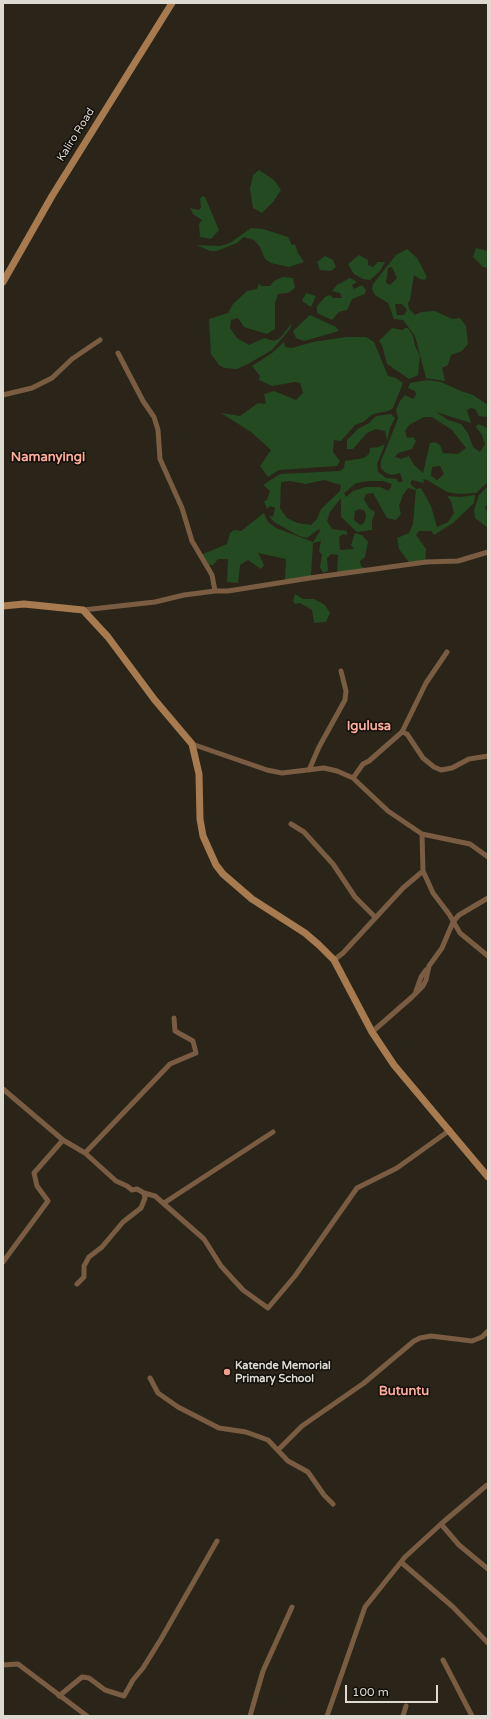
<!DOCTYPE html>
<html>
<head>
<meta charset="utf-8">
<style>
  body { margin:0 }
  #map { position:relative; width:491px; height:1719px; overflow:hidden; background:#2a2518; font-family:"Varela Round",sans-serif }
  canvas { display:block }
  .frame { position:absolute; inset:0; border:4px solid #dddad2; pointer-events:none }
  .scale { position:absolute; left:345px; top:1685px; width:93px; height:18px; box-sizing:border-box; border:2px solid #dddad2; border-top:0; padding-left:5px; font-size:12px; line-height:14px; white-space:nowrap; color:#dddad2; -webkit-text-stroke:3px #100e09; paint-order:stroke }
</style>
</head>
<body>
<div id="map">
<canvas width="491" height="1719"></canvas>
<div class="frame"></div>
<div class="scale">100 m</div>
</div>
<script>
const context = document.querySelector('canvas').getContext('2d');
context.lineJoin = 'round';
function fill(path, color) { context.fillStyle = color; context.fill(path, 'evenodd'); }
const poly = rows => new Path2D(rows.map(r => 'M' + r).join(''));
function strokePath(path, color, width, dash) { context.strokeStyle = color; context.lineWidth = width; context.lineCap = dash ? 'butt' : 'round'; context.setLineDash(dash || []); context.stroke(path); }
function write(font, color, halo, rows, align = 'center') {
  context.font = font + ' "Varela Round",sans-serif'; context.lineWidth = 3; context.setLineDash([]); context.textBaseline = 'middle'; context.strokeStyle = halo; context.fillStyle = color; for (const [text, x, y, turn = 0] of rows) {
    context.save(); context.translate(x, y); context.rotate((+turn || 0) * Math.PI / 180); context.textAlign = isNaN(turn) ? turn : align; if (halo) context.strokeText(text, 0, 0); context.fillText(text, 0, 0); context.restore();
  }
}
fill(poly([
  [259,170,274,180,281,190,273,202,262,213,253,208,250,189,253,175],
  [202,196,205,197,219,230,211,239,200,237,199,224,202,220,193,214,190,208,199,210,201,207,200,199],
  [251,228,263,229,288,237,292,245,295,244,298,253,304,262,289,267,271,263,265,259,260,247,254,240,244,237,237,243,217,251,210,251,197,245,220,246,230,243],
  [476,248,488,251,488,268,483,267,473,257],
  [407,249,417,258,427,277,425,280,420,279,414,275,410,300,408,303,409,309,415,315,421,312,435,311,452,319,460,318,466,326,468,344,462,351,451,355,448,365,442,368,445,381,426,378,415,336,403,320,394,319,388,303,375,295,372,289,373,284,396,255],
  [392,267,397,278,390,285,386,283,388,268],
  [395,304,402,304,407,310,404,315,397,315],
  [359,255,368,260,368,265,373,267,378,262,385,262,380,271,370,280,363,279,354,274,348,264],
  [325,256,333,260,336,267,331,271,320,270,317,262],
  [283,277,293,278,295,288,288,293,278,294,275,303,275,329,267,334,244,327,238,318,231,320,230,328,237,338,249,345,264,338,274,341,280,338,292,323,290,329,272,350,246,365,237,369,224,368,219,365,211,354,209,319,228,313,233,304,247,291,257,289,259,283,261,286,270,286,274,281],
  [350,278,357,282,352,285,354,289,362,285,366,290,365,294,352,299,347,310,339,312,332,320,317,313,317,306,325,297,330,295,333,298,342,298,340,293,332,291,337,285],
  [306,293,316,296,311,307,302,301],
  [310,315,336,327,339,331,304,341,296,338,293,331],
  [392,328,402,330,405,328,408,328,413,336,415,346,420,356,418,375,409,379,387,364,382,345,379,341],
  [346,337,366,337,374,342,388,376,396,378,403,383,393,408,388,411,373,414,363,422,355,425,341,441,334,440,333,452,340,461,337,466,279,470,268,477,260,466,271,450,251,432,221,413,240,416,258,403,266,404,264,394,274,391,296,400,303,393,300,383,295,382,272,386,259,380,260,376,252,366,272,353,284,342,285,347,292,348,313,342],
  [428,380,441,382,461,391,473,395,488,405,488,417,479,416,475,409,471,408,467,410,471,423,436,412,448,420,461,424,468,433,473,447,480,452,485,444,482,435,476,427,478,424,488,428,488,482,476,493,458,494,447,492,427,480,423,479,424,483,412,480,410,484,416,489,421,488,431,506,437,527,448,522,454,513,451,501,447,496,460,497,475,495,475,497,474,503,453,523,434,535,431,531,419,531,416,535,426,549,425,563,411,565,399,549,397,538,409,533,413,524,416,490,408,488,403,495,399,506,401,514,396,520,387,518,373,493,366,494,364,499,369,508,375,512,372,521,372,530,357,532,341,517,341,498,330,512,327,521,332,529,347,531,347,535,343,534,339,537,340,550,354,549,351,545,355,533,362,535,368,542,365,557,360,561,361,566,366,569,337,573,338,555,331,554,327,558,328,571,323,573,320,567,322,555,319,551,321,541,313,543,311,576,285,580,286,559,258,553,264,565,261,569,248,560,240,565,238,583,227,582,228,559,218,559,213,565,207,565,203,561,203,554,227,544,230,533,234,530,241,531,264,513,268,522,276,528,313,542,320,531,319,529,307,538,299,536,274,522,269,516,273,517,275,508,270,506,267,509,264,501,267,500,270,491,263,485,280,474,340,471,344,468,345,461,364,458,369,454,370,448,379,447,385,444,377,464,378,472,386,478,397,479,398,482,403,482,400,473,392,475,386,473,381,468,381,461,396,424,398,418,396,410,400,401,405,395,413,399,416,395,415,391,408,388,410,383],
  [424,417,432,417,452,430,466,448,458,454,443,453,440,445,435,442,430,443,423,473,414,465,409,456,401,459,395,457,398,453,412,449,416,441,413,437,407,438,405,431,409,425],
  [440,466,444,474,437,480,431,476,432,467],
  [324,480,341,485,340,491,321,509,317,519,311,525,297,523,287,518,280,508,281,482,290,481,306,484],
  [369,481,383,481,392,484,389,491,380,487,366,487,353,491,346,497,344,493,356,483],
  [360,509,365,511,366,516,364,523,360,525,354,520,355,511],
  [391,414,395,418,390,428,387,441,385,431,376,429,367,433,353,449,347,449,347,440,358,429,369,423,376,416],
  [488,486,488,504,485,507,488,516,488,528,475,518,474,510,479,495],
  [295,594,303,599,314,599,325,605,330,613,326,622,314,623,312,610,300,603,295,604,293,601]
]), '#244a22');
strokePath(poly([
  [118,353,143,401,154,417,158,430,160,459,182,508,192,541,212,575,215,591],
  [3,395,32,388,52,378,72,359,100,340],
  [83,610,155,602,184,595,215,591,228,591,310,578,426,562,458,561,488,552],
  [402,732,407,734,423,758,434,767,441,770,452,768,469,759,488,756],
  [192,744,267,770,282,773,324,768,337,771,353,778,388,811,422,834,470,844,488,857],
  [309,770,319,747,345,700,346,691,341,671],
  [353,778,363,764,369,761,402,732,426,683,447,652],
  [291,824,304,832,333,864,355,897,375,917],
  [422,834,423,871,433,893,449,914,460,933,488,956],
  [334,960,343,953,403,888,423,871],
  [416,991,421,977,426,970],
  [372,1032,412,997,423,986,426,980,429,966,442,948,453,922,459,915,488,898],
  [3,1089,63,1140,85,1153,116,1181,127,1186,132,1190,137,1189,144,1193,145,1198,141,1208,123,1222,102,1247,89,1257,84,1266,84,1277,77,1284],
  [85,1153,170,1064,196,1053,193,1041,175,1031,174,1018],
  [144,1193,155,1196,204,1239,221,1266,243,1290,268,1308,295,1276,357,1188,397,1168,450,1130],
  [164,1203,273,1132],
  [3,1262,48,1201,37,1186,34,1173,63,1140],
  [150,1378,158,1393,178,1407,219,1428,246,1432,268,1440,288,1461,308,1472,324,1495,333,1504],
  [278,1450,302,1426,364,1383,414,1341,420,1338,431,1336,472,1341,482,1337,488,1331],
  [441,1524,459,1545,488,1569],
  [402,1563,453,1607,488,1643],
  [443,1660,472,1716],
  [3,1665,18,1664,87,1716],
  [59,1696,82,1677,89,1678,105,1690,124,1696,133,1680,143,1668,161,1639,217,1541],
  [250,1716,263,1671,292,1607],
  [327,1716,365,1607,405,1557,441,1524,487,1485,488,1486],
  [403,1716,406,1706]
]), '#795c42', 5);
strokePath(poly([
  [3,282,52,196,172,3],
  [3,606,24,604,83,610,108,637,154,699,192,744,199,774,200,819,203,836,216,865,223,874,252,899,305,933,319,945,334,960,372,1032,394,1065,488,1177]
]), '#a87a4f', 7);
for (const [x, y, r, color] of [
  [227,1372,4,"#f49d8b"]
]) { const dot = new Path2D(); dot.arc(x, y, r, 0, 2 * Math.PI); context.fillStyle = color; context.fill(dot); strokePath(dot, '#100e09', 1.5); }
write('11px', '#dddad2', '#100e09', [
  ["Kaliro Road",76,135,-58]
]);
write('bold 11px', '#dddad2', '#100e09', [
  ["Katende Memorial",235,1366],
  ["Primary School",235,1379]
], 'left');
write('bold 13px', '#fdac9a', '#100e09', [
  ["Namanyingi",48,458],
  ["Igulusa",369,727],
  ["Butuntu",404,1392]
]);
</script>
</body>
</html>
